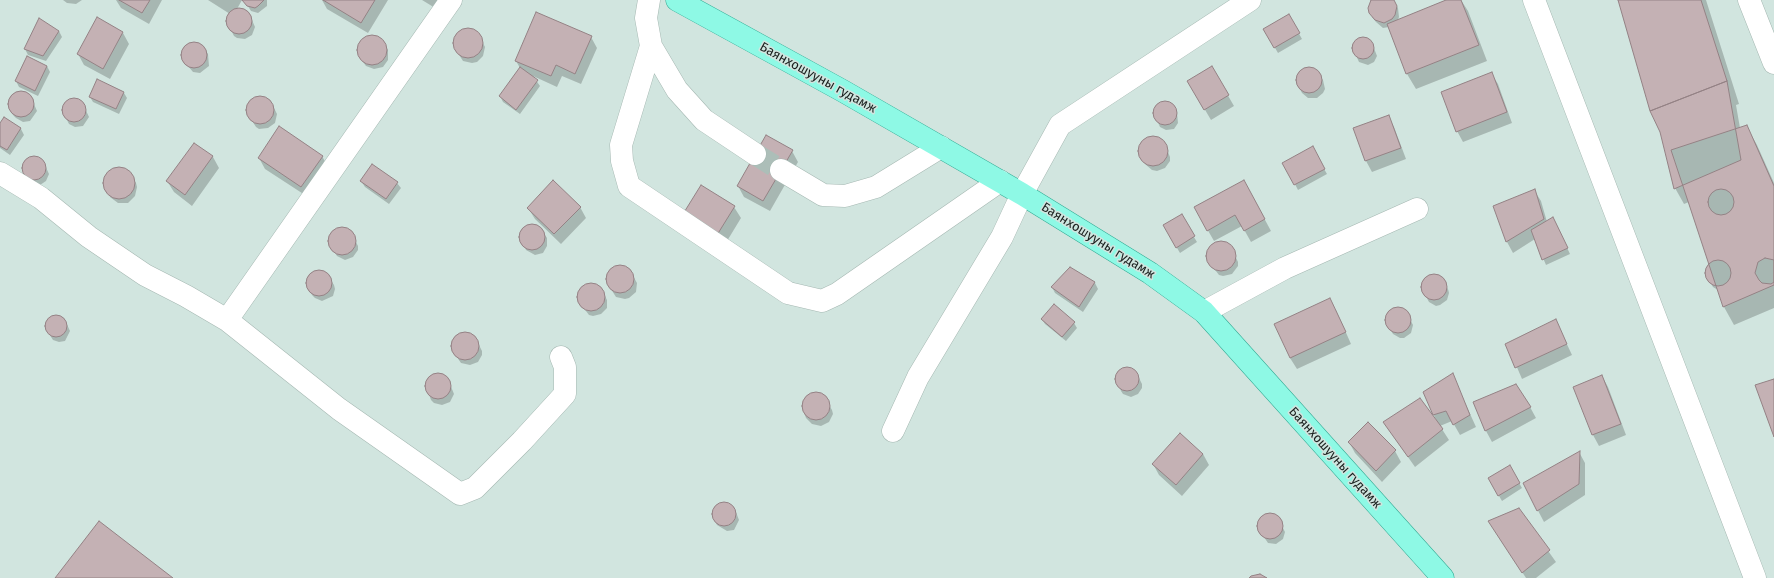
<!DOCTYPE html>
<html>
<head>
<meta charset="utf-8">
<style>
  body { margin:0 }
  canvas { display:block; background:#d1e5df }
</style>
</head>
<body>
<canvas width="1774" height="578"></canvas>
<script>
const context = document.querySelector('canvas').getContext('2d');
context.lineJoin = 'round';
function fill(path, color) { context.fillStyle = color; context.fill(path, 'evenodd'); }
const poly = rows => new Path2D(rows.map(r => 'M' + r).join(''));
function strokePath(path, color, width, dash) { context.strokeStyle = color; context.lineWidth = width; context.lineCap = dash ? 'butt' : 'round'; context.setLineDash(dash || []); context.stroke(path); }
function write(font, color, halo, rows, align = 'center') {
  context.font = font + ' "Fira Sans",sans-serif'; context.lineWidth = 3; context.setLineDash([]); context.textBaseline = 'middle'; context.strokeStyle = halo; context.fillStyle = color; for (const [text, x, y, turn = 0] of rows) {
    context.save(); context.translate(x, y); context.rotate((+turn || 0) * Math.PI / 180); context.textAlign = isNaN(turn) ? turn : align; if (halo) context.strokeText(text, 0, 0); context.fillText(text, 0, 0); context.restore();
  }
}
fill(poly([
  [63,0,82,0,76,4,67,3],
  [116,0,162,0,149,24,121,8],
  [208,0,242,0,237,9,246,10,249,13,255,27,252,35,245,39,237,38,234,36,227,22,228,15,230,14],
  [244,0,267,0,267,6,258,13,251,11],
  [322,0,388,0,368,33,327,9],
  [422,0,446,0,440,11],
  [1372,0,1392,0,1398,8,1399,17,1398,20,1449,0,1461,0,1468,11,1487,61,1416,89,1407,74,1389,27,1383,28,1376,22,1372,17],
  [1619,0,1706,0,1739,104,1736,105,1740,128,1746,126,1757,145,1774,183,1774,308,1734,325,1724,307,1718,290,1713,287,1706,275,1709,263,1689,202,1684,204,1675,188,1661,132],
  [1289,16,1302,39,1278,53,1264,29],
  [465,29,470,29,478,33,485,47,483,56,477,62,472,63,463,61,454,47,454,38,461,30],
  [59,31,62,37,46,61,28,55,25,49],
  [123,33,129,44,110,79,84,65,78,54],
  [374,36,378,38,385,45,388,50,388,60,383,67,374,69,366,66,363,62,360,56,358,47,366,37],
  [591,37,597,48,581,84,562,76,557,87,533,76,540,86,520,114,503,102,500,96,520,68,516,61],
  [1364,38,1372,43,1377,56,1374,62,1368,65,1359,62,1353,49,1357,40],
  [190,43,198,43,204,48,208,54,209,66,200,73,193,72,183,60,182,52],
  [47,66,50,72,38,96,19,87,16,81],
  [1212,68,1234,106,1211,120,1188,81],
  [1305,68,1313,68,1323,80,1325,89,1323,93,1317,98,1308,98,1302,93,1297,83,1297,76],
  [1491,73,1498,84,1512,123,1463,142,1457,131],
  [25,93,31,97,37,111,30,121,23,122,16,118,13,115,10,109,9,101,13,95],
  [124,93,127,98,119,114,93,102,90,97],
  [257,97,266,98,270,100,277,114,275,123,268,128,259,129,256,127,247,113,250,101],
  [78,99,83,104,89,117,83,126,75,127,69,124,62,110,67,101],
  [1164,102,1168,103,1174,107,1177,113,1178,123,1174,129,1166,130,1160,127,1154,114,1157,104],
  [1388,116,1394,127,1406,159,1372,172,1366,161,1354,129],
  [4,118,21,129,24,135,10,155,0,148,0,125],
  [1156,137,1164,142,1170,157,1170,161,1165,168,1157,171,1152,170,1145,164,1140,149,1144,141,1147,139],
  [194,144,213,157,219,168,192,206,174,192,167,181],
  [1312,148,1327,174,1298,190,1284,163],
  [792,151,798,162,770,211,744,197,738,186],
  [33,156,43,161,49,174,46,181,40,185,30,182,23,169,24,162],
  [322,156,328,167,308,197,265,169,259,158],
  [116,168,126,170,136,183,137,187,135,196,128,203,118,203,110,197,105,186,105,177,108,173],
  [361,181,397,183,401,188,389,204,365,187],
  [1534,190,1541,201,1547,222,1556,224,1570,254,1546,265,1535,239,1513,253,1507,242,1494,207],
  [1250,192,1271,231,1251,242,1242,226,1214,241,1195,208],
  [580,207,586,218,561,244,535,219,528,208],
  [734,207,741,218,724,246,684,214],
  [1181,216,1197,242,1180,253,1164,226],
  [534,225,543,232,547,238,547,246,543,253,535,255,526,250,520,236,523,229],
  [339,228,348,229,351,232,358,246,358,250,353,257,345,260,337,256,329,243,330,235],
  [1219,243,1223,243,1231,247,1238,262,1238,266,1232,274,1223,276,1219,275,1209,262,1208,254,1212,246],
  [617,266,621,266,629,269,637,283,636,292,629,298,625,299,616,297,607,283,610,271],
  [1071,268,1095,283,1098,289,1083,312,1055,293,1052,287],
  [319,271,326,273,334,285,335,289,333,296,322,301,315,298,312,295,309,289,307,281,311,274],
  [1431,276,1439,277,1448,289,1449,293,1447,300,1440,305,1436,306,1429,302,1422,289,1425,279],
  [587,285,595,285,602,290,607,300,607,308,601,314,593,316,589,315,580,303,579,299,581,290],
  [1395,308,1403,309,1406,311,1413,325,1411,333,1404,338,1400,338,1393,334,1386,322,1389,312],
  [1336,310,1351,344,1297,369,1290,358],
  [57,315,64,318,70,331,65,341,59,342,53,340,46,329,47,319],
  [1042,319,1074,323,1077,328,1066,341,1045,324],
  [1556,321,1572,355,1522,379,1507,344],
  [463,332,472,334,475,337,482,351,482,355,478,362,470,365,461,363,452,350,453,341,459,334],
  [1127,368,1135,370,1142,384,1142,388,1138,394,1131,397,1123,394,1121,391,1116,378,1118,372],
  [437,374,441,374,448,379,454,394,450,402,442,405,434,403,431,400,426,386,428,379],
  [1452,374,1476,427,1460,435,1452,421,1440,426,1449,440,1415,467,1384,423,1436,420,1424,392],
  [1602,376,1608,387,1626,435,1599,446,1593,435,1574,387],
  [817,393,824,396,832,410,833,414,829,422,821,426,812,424,806,418,802,407,803,403,808,396],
  [1475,403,1530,407,1536,418,1492,442,1486,431],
  [1349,442,1395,451,1401,462,1382,482,1355,453],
  [1579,452,1585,463,1585,495,1544,522,1524,484],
  [1203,454,1209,465,1182,496,1159,475,1153,464],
  [1510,467,1522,488,1502,501,1489,479],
  [724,502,734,507,739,520,734,530,727,531,717,525,714,519,713,512,716,505],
  [1519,510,1556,562,1536,578,1526,578,1496,532],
  [1271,514,1278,518,1285,532,1283,539,1276,544,1268,543,1258,528,1261,518]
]), '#0003');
const building = poly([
  [119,0,150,0,142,13,119,0],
  [242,0,264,0,258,6,255,8,247,6,242,0],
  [323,0,375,0,361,23,323,0],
  [1371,0,1394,0,1397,6,1395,15,1392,19,1384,23,1375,20,1369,13,1368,8,1371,0],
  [1446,0,1461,0,1479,45,1406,74,1387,24,1446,0],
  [1618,0,1701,0,1727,81,1650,111,1618,0],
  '226 21a13 13 0 1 1 26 0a13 13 0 1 1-26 0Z',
  [536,12,592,36,575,74,556,65,551,76,515,61,536,12],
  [1289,14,1300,33,1274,48,1263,29,1289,14],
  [97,17,123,32,103,69,77,54,97,17],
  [39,18,59,31,43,56,24,49,39,18],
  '453 43a15 15 0 1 1 30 0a15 15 0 1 1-30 0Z',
  '357 50a15 15 0 1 1 30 0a15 15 0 1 1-30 0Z',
  '1352 48a11 11 0 1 1 22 0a11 11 0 1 1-22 0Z',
  '181 55a13 13 0 1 1 26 0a13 13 0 1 1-26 0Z',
  [27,56,47,66,35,91,15,81,27,56],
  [1212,66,1229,95,1204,110,1187,81,1212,66],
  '1296 80a13 13 0 1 1 26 0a13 13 0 1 1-26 0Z',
  [520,67,538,80,516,110,499,96,520,67],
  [1492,72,1507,112,1456,132,1441,92,1492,72],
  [97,79,124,92,116,109,89,97,97,79],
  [1727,81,1741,160,1674,189,1660,132,1650,111,1727,81],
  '8 104a13 13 0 1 1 26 0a13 13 0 1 1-26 0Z',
  '246 110a14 14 0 1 1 28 0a14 14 0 1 1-28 0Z',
  '62 110a12 12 0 1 1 24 0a12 12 0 1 1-24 0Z',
  '1153 113a12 12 0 1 1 24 0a12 12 0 1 1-24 0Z',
  [1389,115,1401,148,1365,161,1353,128,1389,115],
  [4,117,21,128,7,150,0,146,0,123,4,117],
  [1747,125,1774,186,1774,285,1723,307,1671,150,1747,125],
  [279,126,323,156,301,187,258,158,279,126],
  [766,135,793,150,763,201,737,186,766,135],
  '1138 151a15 15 0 1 1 30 0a15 15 0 1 1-30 0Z',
  [194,143,213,156,185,195,166,181,194,143],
  [1313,146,1325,169,1294,185,1282,163,1313,146],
  '22 168a12 12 0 1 1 24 0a12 12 0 1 1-24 0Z',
  [372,164,398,182,386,199,360,181,372,164],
  '103 183a16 16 0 1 1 32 0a16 16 0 1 1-32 0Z',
  [553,180,581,207,554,234,527,208,553,180],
  [1244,180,1265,219,1244,231,1235,215,1207,231,1194,207,1244,180],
  [701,185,735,206,717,235,683,214,701,185],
  [1535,189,1544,219,1506,242,1493,206,1535,189],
  '1708 202a13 13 0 1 1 26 0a13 13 0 1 1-26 0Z',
  [1182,214,1195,236,1176,248,1163,225,1182,214],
  [1553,217,1568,248,1542,260,1531,230,1553,217],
  '519 237a13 13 0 1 1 26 0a13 13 0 1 1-26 0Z',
  '328 241a14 14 0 1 1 28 0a14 14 0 1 1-28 0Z',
  '1206 256a15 15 0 1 1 30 0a15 15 0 1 1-30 0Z',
  [1765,258,1774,260,1774,282,1771,284,1762,283,1759,280,1755,273,1758,262,1765,258],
  '1705 273a13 13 0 1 1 26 0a13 13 0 1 1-26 0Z',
  '606 279a14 14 0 1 1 28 0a14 14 0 1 1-28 0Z',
  [1070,267,1095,282,1079,307,1051,287,1070,267],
  '306 283a13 13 0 1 1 26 0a13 13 0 1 1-26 0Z',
  '1421 287a13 13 0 1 1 26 0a13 13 0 1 1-26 0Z',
  '577 297a14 14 0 1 1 28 0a14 14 0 1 1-28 0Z',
  [1330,298,1346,332,1290,358,1274,324,1330,298],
  [1054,304,1075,322,1062,337,1041,319,1054,304],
  '1385 320a13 13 0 1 1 26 0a13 13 0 1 1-26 0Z',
  '45 326a11 11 0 1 1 22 0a11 11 0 1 1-22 0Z',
  [1556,319,1567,344,1515,368,1505,344,1556,319],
  '451 346a14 14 0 1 1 28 0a14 14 0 1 1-28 0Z',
  '1115 379a12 12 0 1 1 24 0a12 12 0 1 1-24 0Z',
  '425 386a13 13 0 1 1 26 0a13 13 0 1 1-26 0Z',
  [1453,373,1470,415,1453,425,1446,411,1433,415,1423,392,1453,373],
  [1602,375,1621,424,1592,435,1573,387,1602,375],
  [1774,379,1774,437,1755,385,1774,379],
  [1516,384,1531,407,1485,431,1473,402,1516,384],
  '802 406a14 14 0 1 1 28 0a14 14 0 1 1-28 0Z',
  [1420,398,1443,429,1408,457,1383,422,1420,398],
  [1368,422,1396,450,1376,471,1348,442,1368,422],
  [1180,433,1203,454,1176,485,1152,464,1180,433],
  [1580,451,1579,484,1537,511,1523,483,1580,451],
  [1510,465,1520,483,1498,496,1488,478,1510,465],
  '712 514a12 12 0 1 1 24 0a12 12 0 1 1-24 0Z',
  [1519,508,1550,550,1522,573,1488,521,1519,508],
  '1257 526a13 13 0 1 1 26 0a13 13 0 1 1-26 0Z',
  [99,521,173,578,55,578,99,521],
  [1260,574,1267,578,1249,578,1251,576,1260,574]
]);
fill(building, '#c4b1b4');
strokePath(building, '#948285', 1);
strokePath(poly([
  [755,154,781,170]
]), '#acbeb8', 22, [22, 11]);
const minor = poly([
  [649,0,646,18,651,46,677,90,704,120,755,154],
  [1534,0,1755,578],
  [1749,0,1774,63],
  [651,46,621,145,622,161,629,186,788,293,822,301,837,294,1000,181],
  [781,170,823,195,845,196,876,187,941,147],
  [0,173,41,198,89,237,145,275,186,296,227,320,339,409,460,494,475,488,522,441,565,394,565,367,561,357],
  [1204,312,1285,268,1417,209],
  [227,320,451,0],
  [893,431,918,377,1002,237,1022,194,1060,125,1250,0]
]);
const major = poly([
  [677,0,843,91,1022,194,1150,273,1204,312,1443,578]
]);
strokePath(minor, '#a5b8b2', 23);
strokePath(major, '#34aa94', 23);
strokePath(minor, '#fff', 22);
strokePath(major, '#8ef9e5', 22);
write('13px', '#19201e', '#d1e5df', [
  ["Баянхошууны гудамж",818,78,29],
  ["Баянхошууны гудамж",1098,241,32],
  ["Баянхошууны гудамж",1335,458,48]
]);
</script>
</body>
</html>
